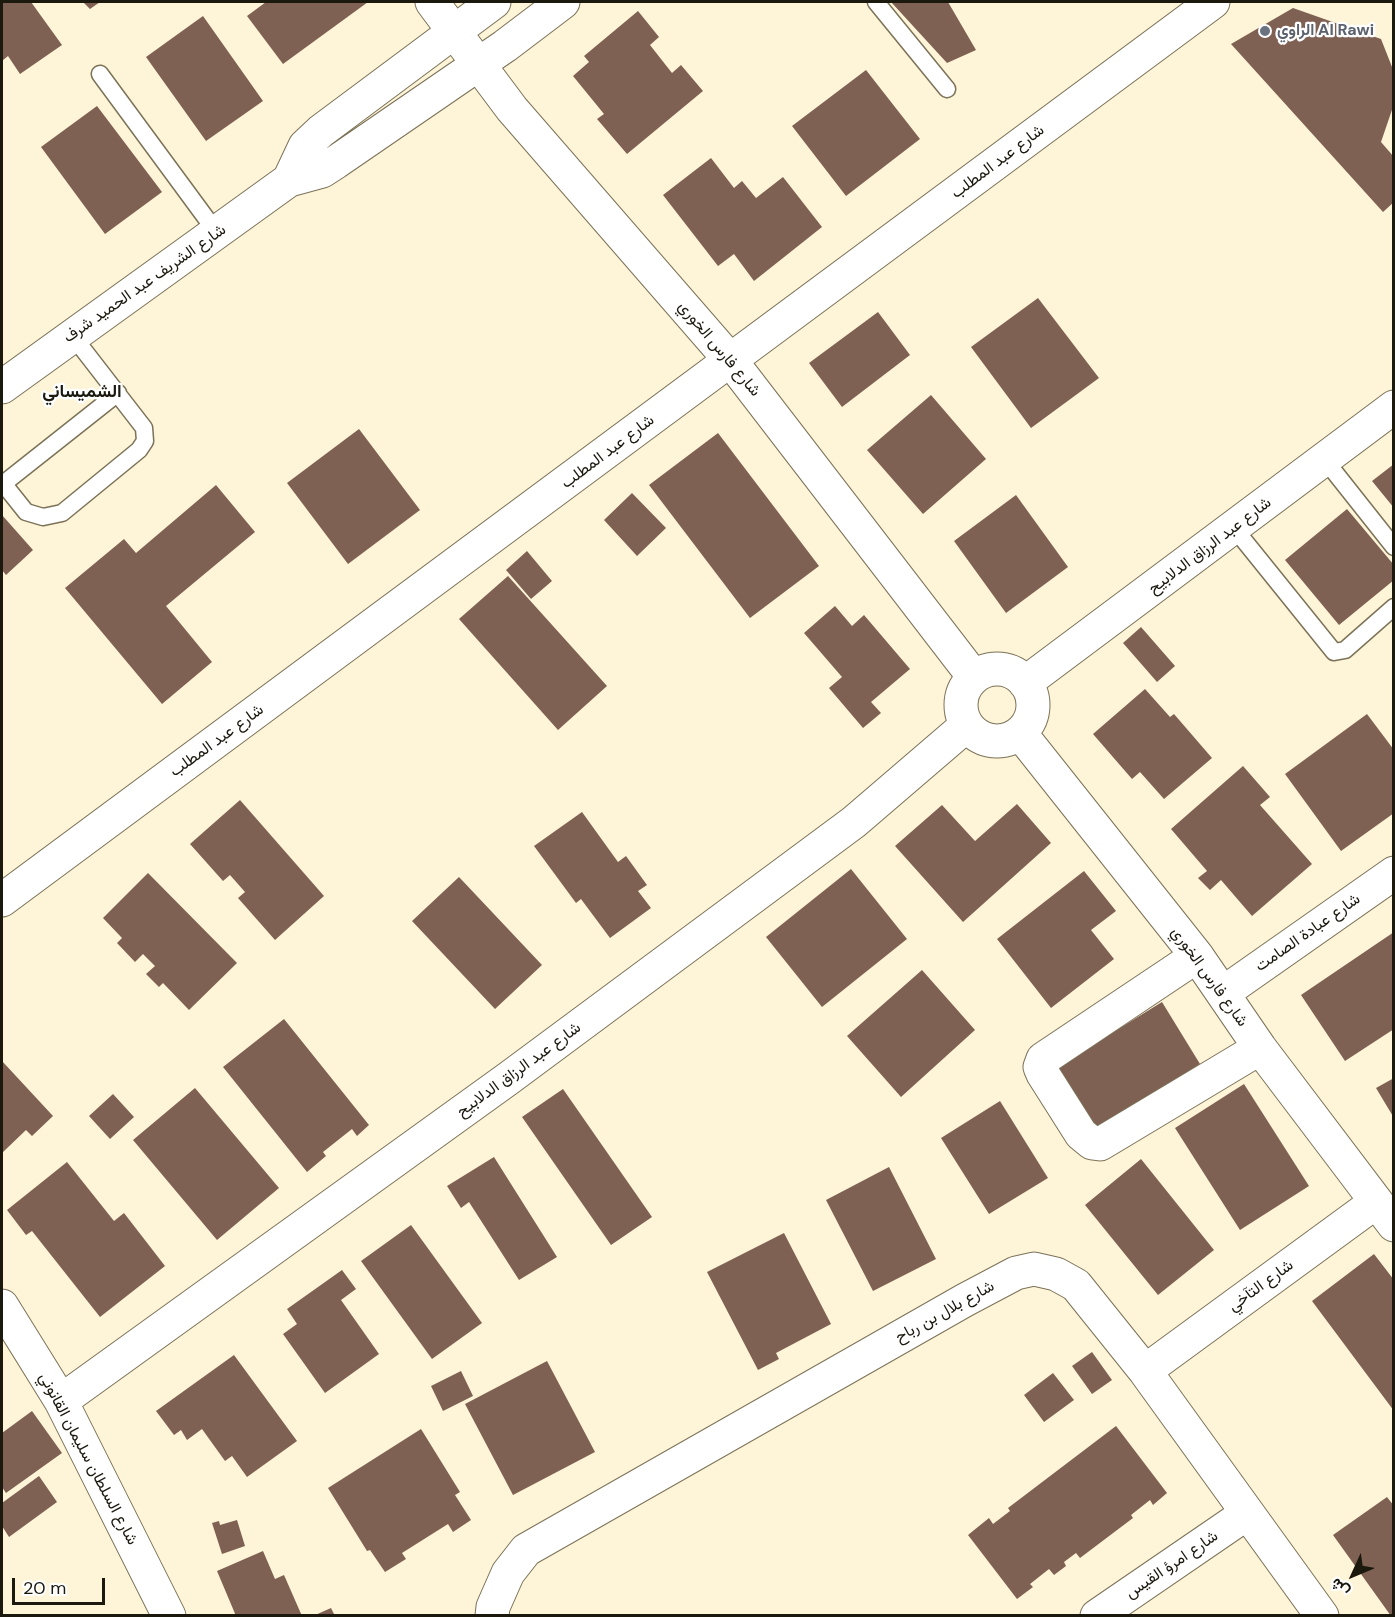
<!DOCTYPE html>
<html>
<head>
<meta charset="utf-8">
<style>
  body { margin:0 }
  #map { position:relative; width:1395px; height:1617px; overflow:hidden; background:#fef4d7; font-family:"DM Sans",Vazirmatn,sans-serif }
  canvas { display:block }
  .frame { position:absolute; inset:0; border:3px solid #1b180e; pointer-events:none }
  .north { position:absolute; left:1323px; top:1545px; width:60px; height:60px; -webkit-text-stroke:4px #fff; paint-order:stroke; rotate:226deg; font-size:16px; font-weight:700; line-height:24px; text-align:center; color:#1b180e }
  .north::after { content:''; display:block; margin:auto; width:21px; height:27px; background:#1b180e; clip-path:polygon(50% 0,100% 100%,50% 72%,0 100%) }
  .scale { position:absolute; left:12px; top:1578px; width:93px; height:27px; box-sizing:border-box; border:3px solid #1b180e; border-top:0; padding-left:8px; font-size:18px; line-height:21px; white-space:nowrap; color:#1b180e; -webkit-text-stroke:4px #fff; paint-order:stroke }
</style>
</head>
<body>
<div id="map">
<canvas width="1395" height="1617"></canvas>
<div class="frame"></div>
<div class="north">ش</div>
<div class="scale">20 m</div>
</div>
<script>
const context = document.querySelector('canvas').getContext('2d');
context.lineJoin = 'round';
function fill(path, color) { context.fillStyle = color; context.fill(path, 'evenodd'); }
const poly = rows => new Path2D(rows.map(r => 'M' + r).join(''));
function strokePath(path, color, width, dash) { context.strokeStyle = color; context.lineWidth = width; context.lineCap = dash ? 'butt' : 'round'; context.setLineDash(dash || []); context.stroke(path); }
function write(font, color, halo, rows, align = 'center') {
  context.font = font + ' "DM Sans",Vazirmatn,sans-serif'; context.lineWidth = 4.5; context.setLineDash([]); context.textBaseline = 'middle'; context.strokeStyle = halo; context.fillStyle = color; for (const [text, x, y, turn = 0] of rows) {
    context.save(); context.translate(x, y); context.rotate((+turn || 0) * Math.PI / 180); context.textAlign = isNaN(turn) ? turn : align; if (halo) context.strokeText(text, 0, 0); context.fillText(text, 0, 0); context.restore();
  }
}
fill(poly([
  [2,2,31,2,62,45,20,74,8,56,2,61],
  [83,2,100,2,90,9],
  [266,2,368,2,283,64,247,16],
  [891,2,948,2,976,50,947,63],
  [1293,8,1381,39,1394,72,1394,104,1381,142,1394,157,1394,202,1383,212,1231,44],
  [638,11,659,37,650,45,672,73,681,65,703,91,627,154,597,119,604,114,573,76,589,62,584,56],
  [203,16,263,101,206,141,146,57],
  [866,70,920,139,846,196,792,126],
  [97,106,162,192,105,234,41,147],
  [711,158,734,188,742,181,756,198,783,177,822,227,754,281,734,254,718,266,663,195],
  [1038,298,1099,378,1031,428,971,347],
  [878,312,910,355,842,407,809,363],
  [931,395,986,459,923,514,867,450],
  [359,429,420,510,348,564,287,483],
  [718,433,819,566,750,618,649,485],
  [1394,464,1394,508,1372,481],
  [216,485,255,532,166,606,212,662,162,704,65,588,124,539,136,553],
  [632,493,666,528,637,556,604,520],
  [1016,495,1068,567,1006,613,954,541],
  [1347,509,1394,565,1394,580,1339,625,1285,560],
  [2,515,33,550,6,575,2,570],
  [527,551,552,581,531,599,506,570],
  [508,576,607,686,558,730,459,619],
  [835,606,852,626,864,615,910,669,871,702,881,713,863,728,829,688,842,677,804,633],
  [1141,627,1175,666,1157,682,1123,643],
  [1145,689,1170,717,1174,714,1212,758,1164,799,1140,772,1132,779,1093,734],
  [1367,714,1394,750,1394,813,1341,851,1285,774],
  [1243,766,1270,797,1260,805,1312,864,1252,916,1221,880,1210,890,1198,878,1207,871,1171,829],
  [240,800,324,896,275,940,238,898,245,892,230,875,223,881,190,844],
  [1017,804,1051,843,963,922,895,846,942,805,975,841],
  [582,812,618,862,626,856,647,885,638,891,651,908,610,938,581,899,576,903,534,846],
  [851,869,907,939,822,1007,766,937],
  [1084,871,1116,911,1091,930,1114,959,1051,1008,997,939],
  [148,873,237,963,189,1010,163,983,159,987,146,974,155,966,143,954,135,962,117,943,122,938,103,918],
  [459,877,542,965,495,1009,412,921],
  [1394,932,1394,1029,1345,1061,1301,995],
  [922,970,975,1030,901,1097,847,1036],
  [1162,1002,1200,1064,1095,1129,1057,1067],
  [284,1019,369,1125,357,1136,352,1129,323,1152,326,1156,307,1172,223,1067],
  [2,1061,53,1116,32,1136,26,1130,2,1153],
  [1394,1078,1394,1118,1376,1088],
  [1244,1084,1309,1186,1240,1230,1175,1128],
  [195,1088,279,1188,217,1240,133,1140],
  [563,1089,652,1217,611,1245,522,1117],
  [113,1094,134,1117,110,1139,89,1116],
  [1000,1101,1048,1178,989,1214,941,1138],
  [494,1157,557,1257,519,1280,469,1202,461,1208,447,1186],
  [1141,1159,1214,1250,1158,1295,1085,1205],
  [67,1162,114,1221,124,1213,165,1266,100,1317,32,1231,26,1235,7,1210],
  [889,1167,936,1259,873,1291,826,1200],
  [411,1225,482,1323,432,1359,361,1261],
  [784,1233,831,1324,776,1353,779,1359,758,1370,707,1272],
  [1374,1254,1394,1280,1394,1411,1312,1301],
  [342,1270,356,1289,341,1300,379,1354,325,1393,283,1334,297,1324,287,1309],
  [1092,1352,1112,1380,1092,1394,1072,1366],
  [234,1355,297,1441,247,1477,232,1456,225,1461,202,1429,187,1440,181,1430,174,1435,156,1411],
  [547,1361,595,1452,513,1495,465,1404],
  [461,1371,473,1396,443,1411,431,1386],
  [1053,1373,1074,1400,1044,1422,1024,1395],
  [32,1411,62,1453,6,1493,2,1487,2,1433],
  [1116,1426,1167,1493,1153,1505,1150,1500,1131,1515,1133,1518,1080,1558,1076,1553,1064,1562,1066,1566,1054,1575,1049,1569,1030,1584,1033,1587,1017,1599,968,1535,989,1518,993,1524,1010,1511,1008,1508],
  [421,1429,460,1492,455,1495,471,1520,453,1532,448,1524,402,1553,406,1559,385,1572,370,1550,367,1551,328,1488],
  [39,1476,57,1502,9,1537,2,1526,2,1503],
  [1387,1497,1394,1506,1394,1616,1391,1616,1333,1535],
  [237,1520,245,1546,222,1554,212,1523,219,1521,220,1525],
  [263,1551,275,1579,284,1575,302,1616,236,1616,217,1571],
  [331,1608,335,1616,313,1616]
]), '#7f6154');
const lane = poly([
  [876,2,947,89],
  [100,74,217,233],
  [1325,460,1394,547],
  [2,482,26,512,43,517,62,513,139,450,145,441,144,428,72,335],
  [3,484,118,393],
  [1234,528,1334,652,1345,650,1394,607]
]);
const street = poly([
  [432,2,512,109,731,361,974,677],
  '961 705a36 36 0 1 1 72 0a36 36 0 1 1-72 0Z',
  [1025,683,1394,407],
  [1020,733,1197,956,1260,1048,1394,1225],
  [2,900,1213,2],
  [1197,956,1043,1059,1040,1067,1043,1074,1081,1134,1092,1143,1100,1144,1260,1048],
  [1223,993,1394,873],
  [2,1306,61,1401,169,1616],
  [1145,1371,1376,1202],
  [61,1401,509,1078,854,822,967,725],
  [492,1616,493,1607,508,1573,526,1550,965,1300,1016,1273,1034,1269,1056,1274,1076,1285,1145,1371,1322,1616],
  [1097,1616,1246,1514]
]);
const secondary = poly([
  [289,180,305,146,321,131,494,2],
  [2,387,289,180,322,171,336,162,505,46,563,2]
]);
strokePath(lane, '#7b7258', 19);
strokePath(street, '#7b7258', 35);
strokePath(secondary, '#7b7258', 35);
strokePath(lane, '#fff', 16);
strokePath(street, '#fff', 33);
strokePath(secondary, '#fff', 33);
for (const [x, y, r, color] of [
  [1265,31,6,"#6b7280"]
]) { const dot = new Path2D(); dot.arc(x, y, r, 0, 2 * Math.PI); context.fillStyle = color; context.fill(dot); strokePath(dot, '#fff', 2); }
write('bold 16px', '#5b616d', '#fff', [
  ["الراوي Al Rawi",1277,31]
], 'left');
write('16px', '#1b180e', '#fff', [
  ["شارع عبد المطلب",998,162,-37],
  ["شارع الشريف عبد الحميد شرف",145,284,-35],
  ["شارع فارس الخوري",719,349,50],
  ["شارع عبد المطلب",608,452,-37],
  ["شارع عبد الرزاق الدلابيح",1210,546,-37],
  ["شارع عبد المطلب",217,741,-36],
  ["شارع عبادة الصامت",1308,933,-35],
  ["شارع فارس الخوري",1209,977,54],
  ["شارع عبد الرزاق الدلابيح",519,1070,-36],
  ["شارع التآخي",1261,1286,-36],
  ["شارع بلال بن رباح",945,1312,-29],
  ["شارع السلطان سليمان القانوني",88,1459,62],
  ["شارع امرؤ القيس",1172,1565,-34]
]);
write('bold 18px', '#1b180e', '#fff', [
  ["الشميساني",82,392]
]);
</script>
</body>
</html>
